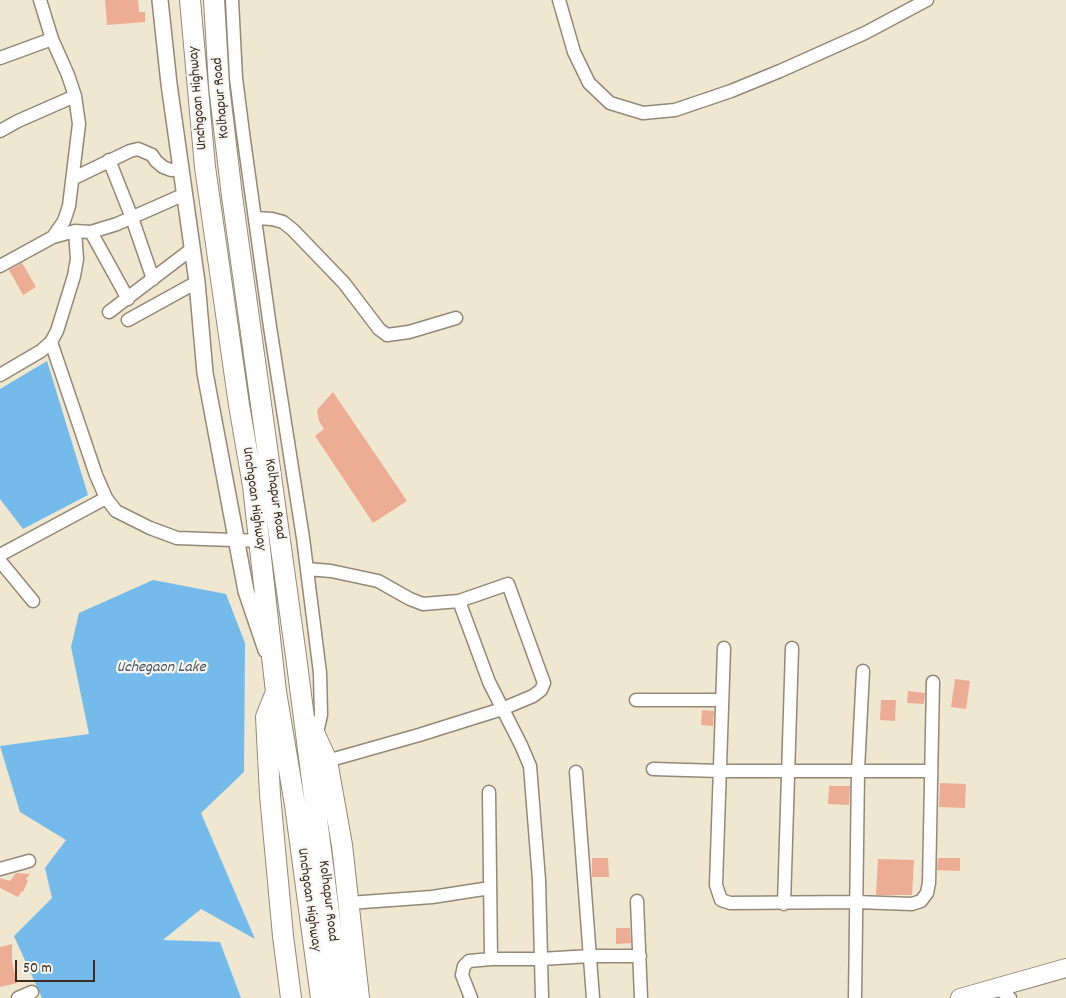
<!DOCTYPE html>
<html>
<head>
<meta charset="utf-8">
<style>
  body { margin:0 }
  #map { position:relative; width:1066px; height:998px; overflow:hidden; background:#efe7d0; font-family:Dekko,sans-serif }
  canvas { display:block }
  .scale { position:absolute; left:15px; top:960px; width:80px; height:22px; box-sizing:border-box; border:2px solid #3b2a1e; border-top:0; padding-left:6px; font-size:15px; line-height:18px; white-space:nowrap; color:#3b2a1e; -webkit-text-stroke:4px #f6f6f2; paint-order:stroke }
</style>
</head>
<body>
<div id="map">
<canvas width="1066" height="998"></canvas>
<div class="scale">50 m</div>
</div>
<script>
const context = document.querySelector('canvas').getContext('2d');
context.lineJoin = 'round';
function fill(path, color) { context.fillStyle = color; context.fill(path, 'evenodd'); }
const poly = rows => new Path2D(rows.map(r => 'M' + r).join(''));
function strokePath(path, color, width, dash) { context.strokeStyle = color; context.lineWidth = width; context.lineCap = dash ? 'butt' : 'round'; context.setLineDash(dash || []); context.stroke(path); }
function write(font, color, halo, rows, align = 'center') {
  context.font = font + ' Dekko,sans-serif'; context.lineWidth = 4.5; context.setLineDash([]); context.textBaseline = 'middle'; context.strokeStyle = halo; context.fillStyle = color; for (const [text, x, y, turn = 0] of rows) {
    context.save(); context.translate(x, y); context.rotate((+turn || 0) * Math.PI / 180); context.textAlign = isNaN(turn) ? turn : align; if (halo) context.strokeText(text, 0, 0); context.fillText(text, 0, 0); context.restore();
  }
}
fill(poly([
  [47,361,88,495,23,529,0,499,0,389],
  [153,580,226,594,245,643,244,772,201,813,255,939,201,909,163,940,220,942,241,998,42,998,14,936,52,898,45,868,66,840,20,812,0,746,89,734,71,647,79,613]
]), '#74bbec');
fill(poly([
  [105,0,138,0,139,12,145,12,145,22,107,25],
  [22,263,36,287,23,295,9,270],
  [333,392,407,501,373,523,315,436,324,429,319,421,317,410],
  [955,679,970,681,966,709,951,707],
  [908,691,925,693,924,704,907,703],
  [881,700,896,700,895,721,880,720],
  [702,710,714,711,713,726,701,725],
  [940,783,966,784,965,808,939,807],
  [829,786,850,786,849,805,828,804],
  [592,858,608,858,609,877,592,877],
  [938,858,960,858,960,871,937,870],
  [878,859,914,860,912,895,876,895],
  [16,873,30,874,26,879,28,881,23,892,22,891,18,897,0,888,0,878,10,881],
  [616,928,630,928,631,943,616,944],
  [12,944,12,962,17,983,0,987,0,947]
]), '#edad95');
const minor = poly([
  [40,0,52,39,68,75,75,96,79,124,69,206,64,221,53,237],
  [232,0,236,78,243,133,270,327,303,538,320,673,321,715,316,737],
  [559,0,574,52,589,83,610,103,643,113,675,110,731,91,780,71,865,33,927,0],
  [0,58,52,39],
  [0,131,18,121,75,96],
  [109,160,132,218,153,279],
  [74,178,130,151,138,149,152,155,156,161,163,167,171,170,182,169],
  [256,218,272,219,283,222,293,230,344,283,379,329,387,335,409,332,456,318],
  [91,232,128,299],
  [0,266,53,237,75,231,91,232,117,224,185,194],
  [109,312,193,248],
  [128,320,197,282],
  [51,342,96,475,106,498,116,511,150,528,177,538,260,541],
  [0,375,41,351,51,342,57,331,74,276,77,259,75,231],
  [0,555,106,498],
  [0,561,33,601],
  [307,569,331,571,378,581,410,599,423,604,459,601,508,584,544,683,541,690,533,696,502,709,419,735,327,761],
  [459,601,489,682,521,745,530,766,539,880,542,998],
  [724,648,716,885,721,900,730,903,856,902,912,904,921,901,927,893,929,883,933,682],
  [636,700,721,700],
  [653,769,720,771,931,771],
  [576,772,593,998],
  [489,792,491,959],
  [0,869,29,861],
  [637,901,641,998],
  [349,903,432,897,490,888],
  [784,904,792,648],
  [997,987,1010,998],
  [18,998,32,992],
  [471,998,462,975,464,966,469,961,491,959,541,959,590,956,640,956],
  [855,998,858,770,863,671]
]);
const tertiary = poly([
  [160,0,169,84,197,282,205,373,246,591,266,650]
]);
const secondary = poly([
  [960,998,1066,968]
]);
const trunk = poly([
  [190,0,205,167,239,405,253,486,276,692,295,805,321,998],
  [214,0,219,86,232,196,296,656,340,998],
  [276,692,266,717,270,795,283,936,291,998],
  [311,726,327,761,342,845,359,998]
]);
strokePath(minor, '#958877', 15);
strokePath(tertiary, '#958877', 18);
strokePath(secondary, '#958877', 20);
strokePath(trunk, '#958877', 22);
strokePath(minor, '#fff', 12);
strokePath(tertiary, '#fff', 15);
strokePath(secondary, '#fff', 18);
strokePath(trunk, '#fff', 20);
write('15px', '#3b2a1e', '#f6f6f2', [
  ["Unchgoan Highway",199,98,-95],
  ["Kolhapur Road",222,98,-95],
  ["Unchgoan Highway",253,499,82],
  ["Kolhapur Road",274,499,82],
  ["Unchgoan Highway",308,900,82],
  ["Kolhapur Road",327,901,83]
]);
write('italic 16px', '#4c565c', '#f6f6f2', [
  ["Uchegaon Lake",161,669]
]);
</script>
</body>
</html>
